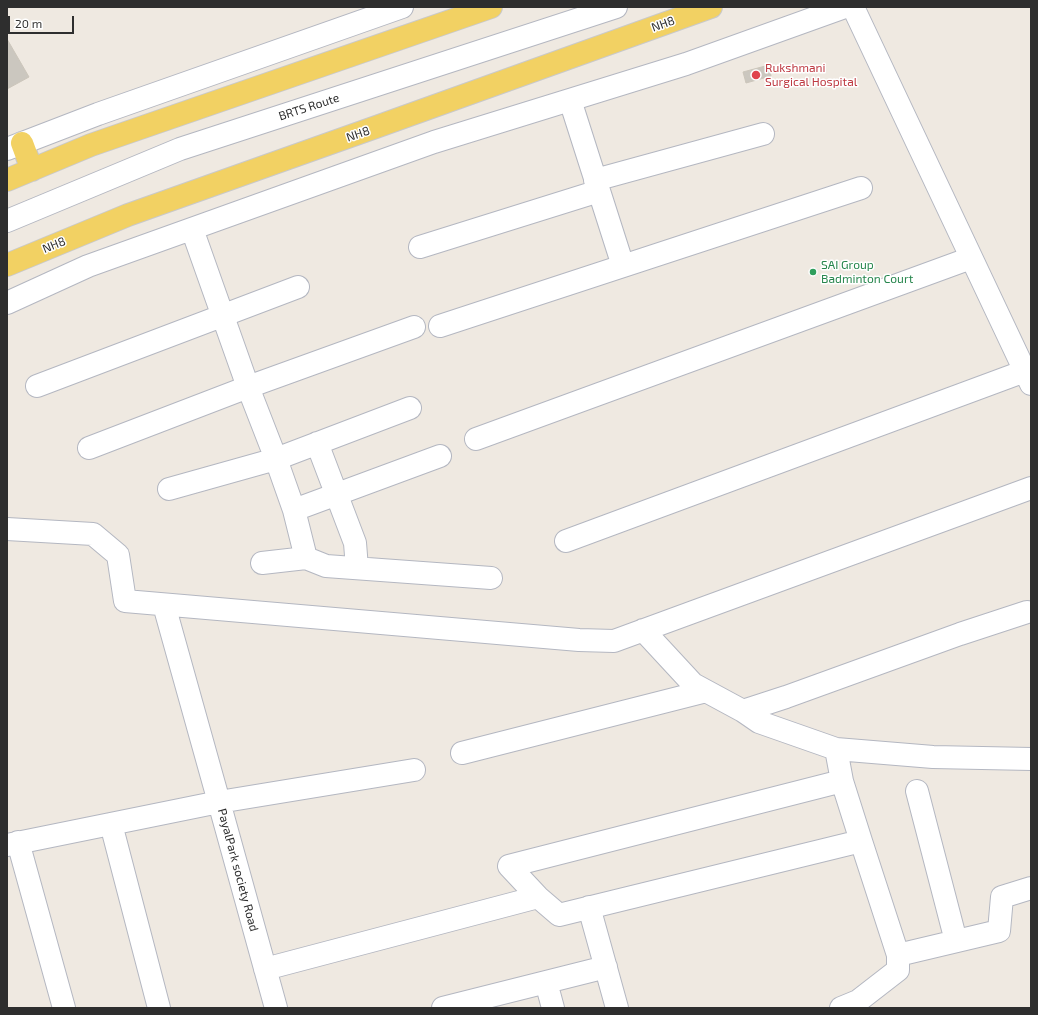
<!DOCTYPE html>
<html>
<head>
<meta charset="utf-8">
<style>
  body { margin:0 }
  #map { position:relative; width:1038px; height:1015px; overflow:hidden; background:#efe9e1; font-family:"Exo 2",sans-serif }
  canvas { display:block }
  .frame { position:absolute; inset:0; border:8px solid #2e2e2e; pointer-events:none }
  .scale { position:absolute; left:8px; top:16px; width:66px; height:18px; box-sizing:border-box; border:2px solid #2e2e2e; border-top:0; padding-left:5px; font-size:12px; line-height:14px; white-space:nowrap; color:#2e2e2e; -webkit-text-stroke:3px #fff; paint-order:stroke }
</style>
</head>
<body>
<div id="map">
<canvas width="1038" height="1015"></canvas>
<div class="frame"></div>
<div class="scale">20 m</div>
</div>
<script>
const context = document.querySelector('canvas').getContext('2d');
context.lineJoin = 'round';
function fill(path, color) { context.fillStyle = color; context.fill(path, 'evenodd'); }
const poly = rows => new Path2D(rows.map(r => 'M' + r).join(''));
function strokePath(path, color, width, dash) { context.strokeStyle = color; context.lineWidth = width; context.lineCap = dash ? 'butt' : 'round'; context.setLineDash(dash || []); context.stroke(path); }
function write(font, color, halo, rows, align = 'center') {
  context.font = font + ' "Exo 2",sans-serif'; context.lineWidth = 3; context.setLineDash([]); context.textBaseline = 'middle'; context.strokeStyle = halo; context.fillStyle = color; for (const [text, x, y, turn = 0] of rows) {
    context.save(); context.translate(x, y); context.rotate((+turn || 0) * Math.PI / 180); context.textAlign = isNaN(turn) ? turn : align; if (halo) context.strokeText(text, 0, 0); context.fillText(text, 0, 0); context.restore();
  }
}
const building = poly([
  [7,39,29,77,7,89,7,39],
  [769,65,771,76,746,83,743,72,769,65]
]);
fill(building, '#cbc7bf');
strokePath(building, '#cbc5ba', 1);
const minor = poly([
  [853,7,1031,384],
  [570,100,623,266],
  [7,149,98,114,402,7],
  [595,180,763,134],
  [7,221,180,149,616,7],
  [192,229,248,387,276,459,294,510,306,558,326,566,491,578],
  [420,247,599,191],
  [7,303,88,266,434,142,686,64,845,7],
  [440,326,861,188],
  [37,386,298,287],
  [476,439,971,258],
  [317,443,355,543,357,568],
  [89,448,248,387,414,327],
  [169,489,276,459,410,408],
  [294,510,440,456],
  [7,529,93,534,118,555,125,601,579,640,614,641,1031,488],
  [566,541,1025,371],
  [262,563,306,558],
  [164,605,219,802,414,770],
  [643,630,693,684,743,711,759,722,836,749,842,781,861,841,898,955,898,970,858,1001,841,1008],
  [743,711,786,697,960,634,1027,612],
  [836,749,933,757,1031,759],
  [462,753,706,691],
  [842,781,509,866,538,897,559,915,861,841],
  [917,791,956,941],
  [111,824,159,1008],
  [18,842,64,1008],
  [7,845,219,802,276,1008],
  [589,907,617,1008],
  [898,955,999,931,1002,897,1031,888],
  [265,969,538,897],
  [546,982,553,1008],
  [443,1008,606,967]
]);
const major = poly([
  [22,143,32,170],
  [7,180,91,145,491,7],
  [7,265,128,215,376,127,711,7]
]);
strokePath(minor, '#b4b7c1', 24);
strokePath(major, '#c9c9c9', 24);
strokePath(minor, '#fff', 22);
strokePath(major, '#f2d163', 22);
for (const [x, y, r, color] of [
  [756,75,5,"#e0444e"],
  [813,272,4,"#2e9e5b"]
]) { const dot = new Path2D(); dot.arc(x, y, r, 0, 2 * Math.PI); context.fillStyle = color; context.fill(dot); strokePath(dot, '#fff', 1.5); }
write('12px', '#2e2e2e', '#fff', [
  ["NH8",663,24,-20],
  ["BRTS Route",309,107,-18],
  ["NH8",358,134,-19],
  ["NH8",54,245,-22],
  ["PayalPark society Road",238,870,75]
]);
write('12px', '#be3a42', '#fff', [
  ["Rukshmani",765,68],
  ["Surgical Hospital",765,82]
], 'left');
write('12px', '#27864d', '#fff', [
  ["SAI Group",821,265],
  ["Badminton Court",821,279]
], 'left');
</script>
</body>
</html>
